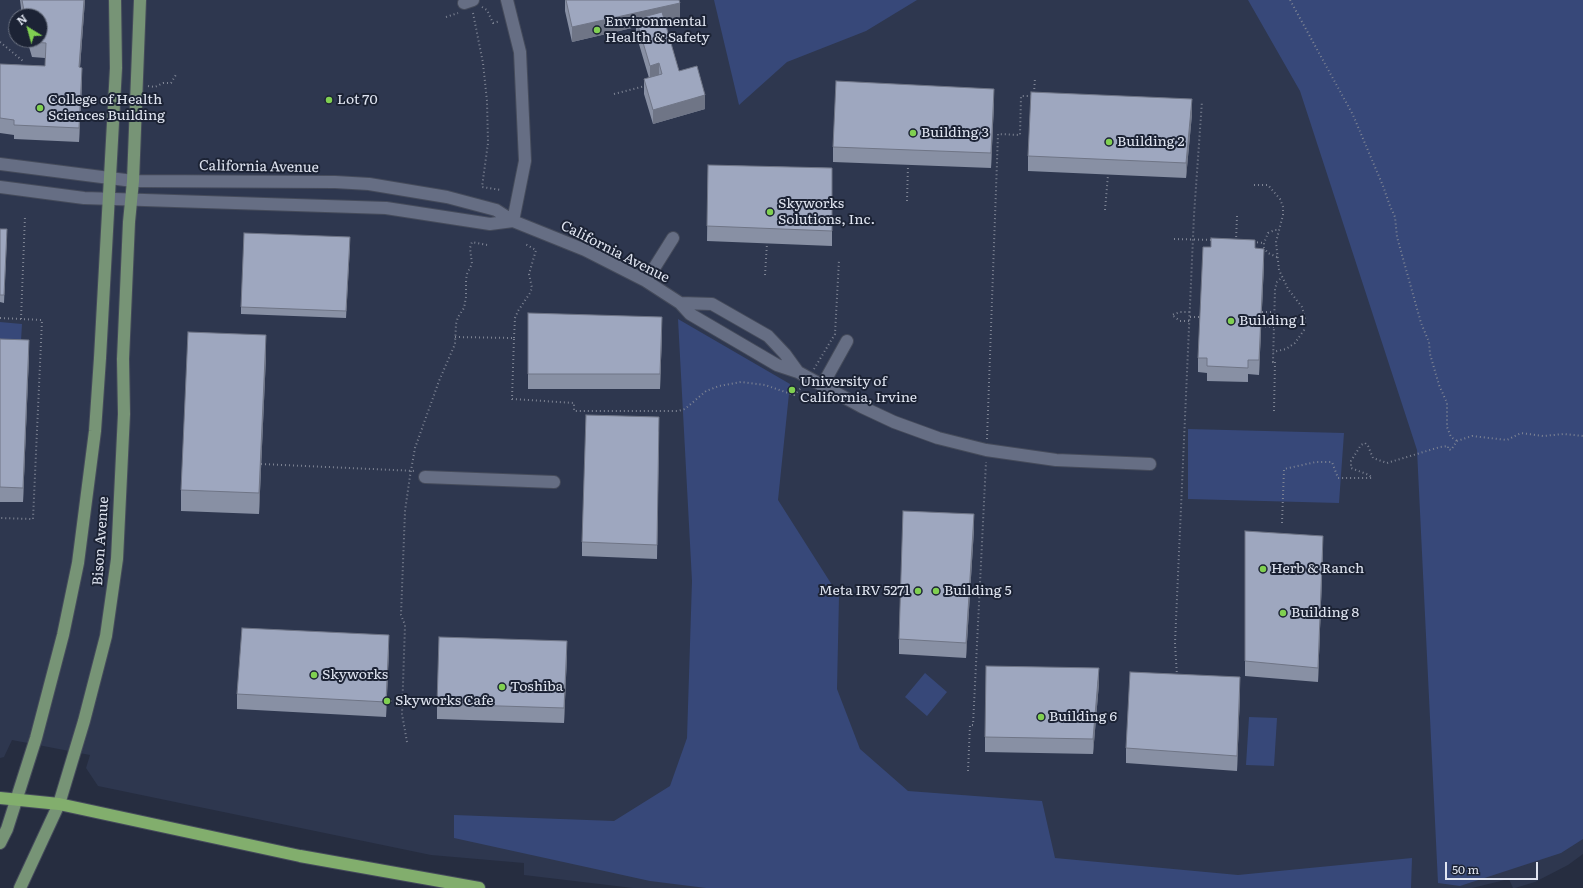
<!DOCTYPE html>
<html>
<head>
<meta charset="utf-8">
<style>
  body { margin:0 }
  #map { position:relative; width:1583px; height:888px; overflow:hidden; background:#262d40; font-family:Literata,serif }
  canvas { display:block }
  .north { position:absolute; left:8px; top:8px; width:40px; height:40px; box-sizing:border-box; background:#1c2335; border:1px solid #6a7180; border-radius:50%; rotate:323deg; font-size:11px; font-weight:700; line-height:16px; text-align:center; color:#e0e5f1 }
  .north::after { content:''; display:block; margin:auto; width:14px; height:18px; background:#80d051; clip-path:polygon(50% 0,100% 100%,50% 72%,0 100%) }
  .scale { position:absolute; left:1445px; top:862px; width:93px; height:18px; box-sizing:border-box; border:2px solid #e0e5f1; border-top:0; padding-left:5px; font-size:12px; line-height:14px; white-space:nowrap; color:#e0e5f1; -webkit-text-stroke:3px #1c2335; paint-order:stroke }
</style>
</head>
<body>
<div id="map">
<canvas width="1583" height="888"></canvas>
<div class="north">N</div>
<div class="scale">50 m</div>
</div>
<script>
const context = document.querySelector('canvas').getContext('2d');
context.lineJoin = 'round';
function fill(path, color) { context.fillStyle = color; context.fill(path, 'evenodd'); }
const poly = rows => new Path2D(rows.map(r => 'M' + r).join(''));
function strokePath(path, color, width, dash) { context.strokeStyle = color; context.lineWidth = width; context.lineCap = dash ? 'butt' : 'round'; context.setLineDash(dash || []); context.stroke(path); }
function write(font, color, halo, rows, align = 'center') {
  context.font = font + ' Literata,serif'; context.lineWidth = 4; context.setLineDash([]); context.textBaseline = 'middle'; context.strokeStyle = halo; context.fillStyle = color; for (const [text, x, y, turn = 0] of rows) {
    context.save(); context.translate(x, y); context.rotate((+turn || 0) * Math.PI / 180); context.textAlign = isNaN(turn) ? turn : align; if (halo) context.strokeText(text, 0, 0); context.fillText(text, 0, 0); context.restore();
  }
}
fill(poly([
  [0,0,1583,0,1583,854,1568,865,1535,882,1515,888,1513,888,1509,879,1472,888,633,888,524,875,524,863,431,855,98,786,86,768,90,755,12,740,4,757,0,758],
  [16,16,40,16,40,40,16,40]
]), '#2e374f');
fill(poly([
  [714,0,917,0,866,31,787,62,739,105],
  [1248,0,1583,0,1583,839,1561,853,1460,886,1438,883,1417,450,1300,91],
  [678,319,790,384,778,500,839,596,837,689,860,749,908,791,1042,801,1055,858,1238,875,1412,858,1411,888,706,888,650,881,454,838,454,815,614,821,670,786,687,738,692,581],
  [0,322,22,324,21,341,0,339],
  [1188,429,1344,433,1339,503,1188,499],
  [925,673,947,692,927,716,905,697],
  [1249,717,1277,718,1274,766,1246,765]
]), '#374879');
const minor = poly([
  [507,0,520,52,525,161,513,221],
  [464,3,473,0],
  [0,164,133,181,335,182,369,184,447,197,496,210,513,221,585,250,646,281,680,303,690,314,777,365,798,372,862,407,894,422,938,438,986,450,1056,460,1150,464],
  [0,187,84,198,386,208,490,224,513,221],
  [646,281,673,238],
  [680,303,712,304,768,336,785,354,798,372],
  [822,386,847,341],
  [425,477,554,482]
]);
const major = poly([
  [0,843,7,829,36,738,63,635,78,563,95,431,100,358,116,68,115,0],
  [20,888,59,804,84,721,106,636,117,559,124,414,123,359,129,222,133,181,140,0]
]);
const highway = poly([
  [0,798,59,804,300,856,479,888]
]);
strokePath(minor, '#454b5b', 14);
strokePath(major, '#454b5b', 14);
strokePath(highway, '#454b5b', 14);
strokePath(poly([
  [1290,0,1353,115,1383,186,1390,206,1395,217,1397,237,1421,323,1429,342,1430,354,1439,385,1447,403,1447,427,1451,437,1457,441],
  [482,7,487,10,493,23,500,21],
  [473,13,483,63,487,101,488,143,482,187,501,190],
  [446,17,458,13],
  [0,42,23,61],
  [148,86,155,87,163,83,171,83,177,73],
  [1034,93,1035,78],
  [614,94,645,86],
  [1254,185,1268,185,1280,199,1283,207,1283,215,1276,242,1279,270,1288,289,1302,307,1305,318,1304,330,1295,343,1286,349,1273,352],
  [907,201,908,165],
  [1105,210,1108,175],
  [1174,239,1213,240],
  [1236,241,1237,216],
  [1253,242,1264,243],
  [1277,257,1268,253,1264,248,1264,243,1268,233,1275,230,1279,230],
  [765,275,767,243],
  [1262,312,1274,312],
  [1190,317,1200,317],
  [0,318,42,320,33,519,0,518],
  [21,319,25,216],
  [1189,321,1180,321,1172,315,1180,312,1190,312],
  [1261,326,1274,327],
  [455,337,514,338,512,399,574,403,574,411,678,411,685,409,706,391,719,386,741,382,765,385,794,395,802,387],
  [514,338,515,318,518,311,530,293,532,288,529,274,536,250,525,244],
  [814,369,835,334,839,260],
  [1274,411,1275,361,1273,362,1275,289,1277,282,1281,278],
  [987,439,998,134,1020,135,1021,96,1032,96],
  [261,464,416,471],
  [1282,523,1284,469,1316,462,1332,462,1338,478,1372,478,1369,475,1351,468,1351,461,1361,445,1365,443,1368,446,1373,458,1387,463,1440,447,1448,446,1448,449,1451,450,1457,441,1472,436,1507,440,1521,433,1543,436,1564,434,1583,436],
  [1177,676,1175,644,1176,620,1194,215,1202,101],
  [387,701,403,701],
  [407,742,402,714,405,625,401,615,405,511,410,476,415,448,439,381,455,344,456,324,458,317,464,308,466,297,466,280,467,274,472,264,470,248,472,242,487,245],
  [968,771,970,725,973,725,986,462]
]), '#7e8494', 2, [1, 3]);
strokePath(minor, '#666e84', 12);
strokePath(major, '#779476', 12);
strokePath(highway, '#82ae6d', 12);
fill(poly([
  [20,0,85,0,80,67,82,83,79,142,14,139,14,135,0,133,0,64,45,66,45,58,32,57,27,40,40,40,40,16,22,16],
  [565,0,679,0,680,18,664,21,679,71,705,109,653,124,644,94,644,79,649,78,636,34,636,27,572,42,565,11],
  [994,103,991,168,833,162,833,147],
  [1192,114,1186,178,1028,171,1028,156],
  [708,165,832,168,832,246,707,241],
  [0,229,7,236,4,303,0,302],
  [350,245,346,318,241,314,241,307],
  [1255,248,1264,263,1259,375,1248,374,1248,382,1207,381,1207,373,1198,372,1198,358],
  [528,313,662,332,660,389,528,389],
  [0,339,29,355,23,502,0,502],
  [266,356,259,514,181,511,181,490],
  [659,431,657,559,582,556,582,542],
  [974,529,966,658,899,654,899,639],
  [1245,531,1323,550,1318,682,1245,676],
  [389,649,386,717,237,709,237,694],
  [567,655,564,723,437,719,437,704],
  [1099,683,1093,754,985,752,985,737],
  [1240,692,1237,771,1126,763,1126,748]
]), '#8890a4');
fill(poly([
  [84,0,85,0,79,82,79,67],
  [680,3,680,18,639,27,636,19,636,27,572,42,572,27],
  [659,63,659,78,650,80,650,66],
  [82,68,82,83,79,142,79,128],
  [994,89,994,103,991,168,991,153],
  [705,95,705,109,653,124,653,110],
  [1192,99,1192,114,1186,178,1186,163],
  [1264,249,1264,263,1259,375,1259,360],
  [662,317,662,332,660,389,660,374],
  [266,335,266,356,259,514,259,493],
  [29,340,29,355,23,502,23,488],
  [974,514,974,529,966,658,966,643],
  [1323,536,1323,550,1318,682,1318,668],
  [389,635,389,649,386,717,386,702],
  [567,641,567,655,564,723,564,708],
  [1099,668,1099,683,1093,754,1093,739],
  [1240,677,1240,692,1237,771,1237,756]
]), '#6f7586');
const building = poly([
  [22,0,84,0,79,67,82,68,79,128,14,125,14,120,0,118,0,64,45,66,46,43,32,42,31,40,40,40,40,16,25,16,22,0],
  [566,0,679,0,680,3,572,27,566,0],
  [662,12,679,71,697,66,705,95,653,110,644,79,662,74,659,63,650,66,636,19,662,12],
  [836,81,994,89,991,153,833,147,836,81],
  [1031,92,1192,99,1186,163,1028,156,1031,92],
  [708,165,832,168,832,231,707,226,708,165],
  [0,229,7,229,4,295,0,295,0,229],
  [244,233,350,237,346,311,241,307,244,233],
  [1211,238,1255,240,1255,248,1264,249,1259,360,1248,360,1248,368,1207,366,1207,358,1198,358,1203,247,1211,247,1211,238],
  [528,313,662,317,660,374,528,374,528,313],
  [188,332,266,335,259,493,181,490,188,332],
  [0,339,29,340,23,488,0,487,0,339],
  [586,415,659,417,657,545,582,542,586,415],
  [903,511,974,514,966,643,899,639,903,511],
  [1245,531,1323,536,1318,668,1245,661,1245,531],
  [242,628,389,635,386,702,237,694,242,628],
  [439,637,567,641,564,708,437,704,439,637],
  [986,666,1099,668,1093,739,985,737,986,666],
  [1130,672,1240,677,1237,756,1126,748,1130,672]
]);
fill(building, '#9ea7bf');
strokePath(building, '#6f7586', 1);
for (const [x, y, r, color] of [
  [597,30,4,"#80d051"],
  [329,100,4,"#80d051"],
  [40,108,4,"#80d051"],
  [913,133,4,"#80d051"],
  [1109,142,4,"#80d051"],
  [770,212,4,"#80d051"],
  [1231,321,4,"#80d051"],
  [792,390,4,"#80d051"],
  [1263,569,4,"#80d051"],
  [918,591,4,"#80d051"],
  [936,591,4,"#80d051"],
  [1283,613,4,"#80d051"],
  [314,675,4,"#80d051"],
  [502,687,4,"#80d051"],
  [387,701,4,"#80d051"],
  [1041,717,4,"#80d051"]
]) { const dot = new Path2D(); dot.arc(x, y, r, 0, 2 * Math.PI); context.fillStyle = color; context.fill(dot); strokePath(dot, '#1c2335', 1.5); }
write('14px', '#e0e5f1', '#1c2335', [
  ["Environmental",605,22],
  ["Health & Safety",605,38],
  ["College of Health",48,100],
  ["Sciences Building",48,116],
  ["Lot 70",337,100],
  ["Building 3",921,133],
  ["Building 2",1117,142],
  ["Skyworks",778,204],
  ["Solutions, Inc.",778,220],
  ["Building 1",1239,321],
  ["University of",800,382],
  ["California, Irvine",800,398],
  ["Herb & Ranch",1271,569],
  ["Meta IRV 5271",910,591,"right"],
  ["Building 5",944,591],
  ["Building 8",1291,613],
  ["Skyworks",322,675],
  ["Toshiba",510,687],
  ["Skyworks Cafe",395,701],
  ["Building 6",1049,717]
], 'left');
write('14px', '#e0e5f1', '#1c2335', [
  ["California Avenue",259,167,1],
  ["California Avenue",615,252,27],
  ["Bison Avenue",101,541,-86]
]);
</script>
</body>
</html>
